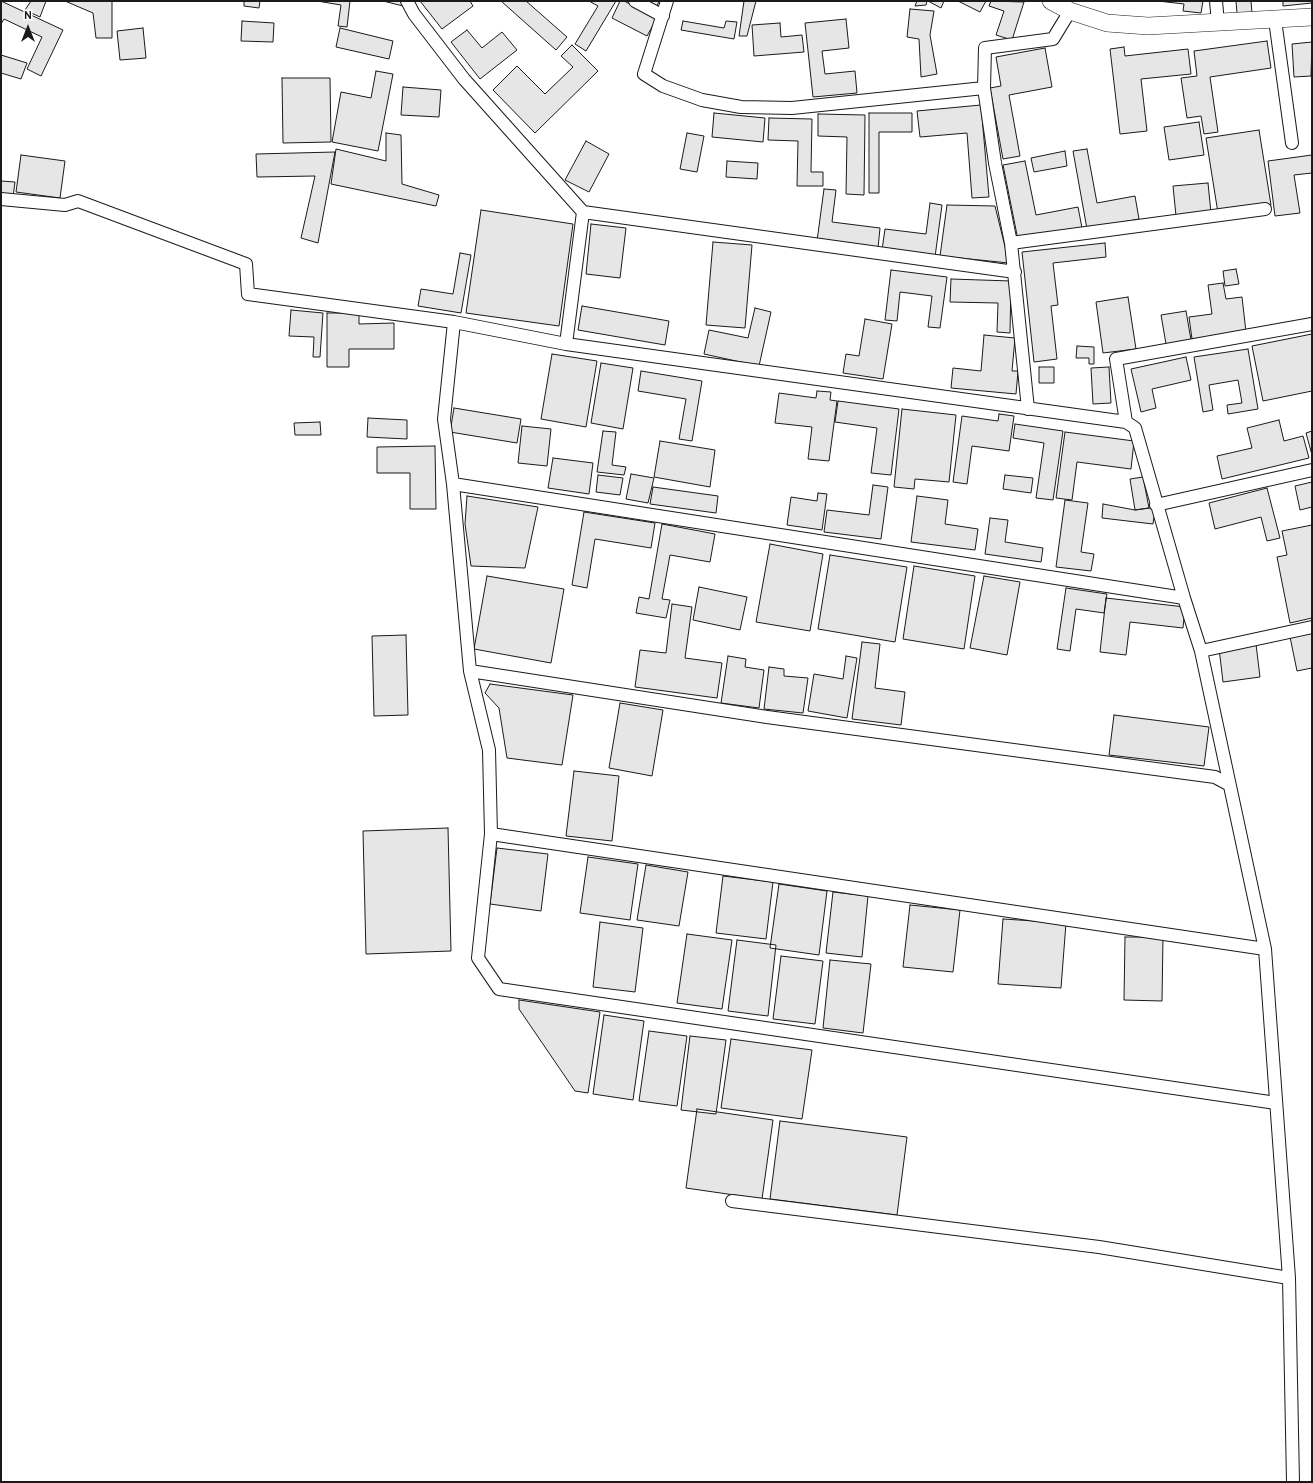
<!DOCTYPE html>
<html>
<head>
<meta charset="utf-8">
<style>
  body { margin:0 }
  #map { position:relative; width:1313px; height:1483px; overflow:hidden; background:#fff; font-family:Overpass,sans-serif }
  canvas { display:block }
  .frame { position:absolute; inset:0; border:2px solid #1a1a1a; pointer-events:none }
  .north { position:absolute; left:8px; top:8px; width:40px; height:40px; -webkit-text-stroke:3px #fff; paint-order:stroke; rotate:0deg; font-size:11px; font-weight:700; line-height:16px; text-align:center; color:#1a1a1a }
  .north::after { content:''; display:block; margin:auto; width:14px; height:18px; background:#1a1a1a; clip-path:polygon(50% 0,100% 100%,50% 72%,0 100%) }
</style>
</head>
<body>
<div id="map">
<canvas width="1313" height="1483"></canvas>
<div class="frame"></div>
<div class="north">N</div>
</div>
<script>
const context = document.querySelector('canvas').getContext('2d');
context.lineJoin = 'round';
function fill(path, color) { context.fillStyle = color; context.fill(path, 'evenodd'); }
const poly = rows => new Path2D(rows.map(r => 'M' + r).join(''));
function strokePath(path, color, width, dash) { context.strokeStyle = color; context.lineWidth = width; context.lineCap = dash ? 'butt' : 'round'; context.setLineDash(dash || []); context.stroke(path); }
const building = poly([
  [1,1,63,30,41,76,27,69,42,37,4,19,1,24,1,1],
  [31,1,46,1,40,17,25,10,31,1],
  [65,1,112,1,112,38,96,38,93,13,65,1],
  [244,1,260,1,259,8,244,6,244,1],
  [317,1,350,1,347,27,338,26,341,5,317,1],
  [383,1,400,1,403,6,383,1],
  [420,1,470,1,473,6,442,29,420,1],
  [501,1,526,1,567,37,556,50,501,1],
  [589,1,616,1,586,51,575,44,598,6,589,1],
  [620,1,624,1,657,18,647,36,612,18,620,1],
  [645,1,659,1,657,6,645,1],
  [744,1,756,1,747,36,739,36,744,1],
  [917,1,927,1,926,5,915,6,917,1],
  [928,1,944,1,941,8,928,1],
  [958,1,986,1,980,12,958,1],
  [991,1,1024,2,1012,40,996,35,1004,11,989,6,991,1],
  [1158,1,1203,1,1201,13,1183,11,1184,4,1158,1],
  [1236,1,1251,1,1252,13,1237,14,1236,1],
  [1283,1,1312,1,1312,3,1283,6,1283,1],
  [910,9,934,11,930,35,937,74,921,77,919,39,907,37,910,9],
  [846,19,849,48,822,51,825,74,855,71,857,93,813,97,805,23,846,19],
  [242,21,274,23,273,42,241,41,242,21],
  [683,21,724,28,726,21,737,22,734,39,681,30,683,21],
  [780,23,781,37,802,35,804,52,754,56,752,25,780,23],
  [143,28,146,58,120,60,117,31,143,28],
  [340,28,393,41,389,59,336,47,340,28],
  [467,30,482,48,502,32,517,50,480,79,451,42,467,30],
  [1267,41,1271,68,1210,77,1218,132,1204,134,1201,116,1187,118,1181,78,1197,76,1194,51,1267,41],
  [1312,42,1311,76,1294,77,1292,44,1312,42],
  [572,45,598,71,535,133,493,90,517,66,545,94,573,67,561,56,572,45],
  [1124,47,1125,56,1188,49,1191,74,1141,79,1147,131,1120,134,1110,49,1124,47],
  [1045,48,1052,87,1009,95,1020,156,1003,159,990,88,1001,86,996,57,1045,48],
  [1,55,27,63,21,79,1,73,1,55],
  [376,71,393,74,378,151,332,142,341,92,371,98,376,71],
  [282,78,330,78,331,142,283,143,282,78],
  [403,87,441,90,439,117,401,115,403,87],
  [981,105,989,197,972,198,967,133,920,137,917,111,981,105],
  [714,113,765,118,763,142,712,137,714,113],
  [869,113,912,113,912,132,879,132,879,193,869,193,869,113],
  [818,114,865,115,864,195,846,194,847,137,818,136,818,114],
  [769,118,812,119,811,172,823,172,823,186,797,186,798,141,768,140,769,118],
  [1199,122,1204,155,1169,160,1164,127,1199,122],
  [1259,130,1271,205,1218,213,1206,138,1259,130],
  [386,133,401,135,402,184,439,195,436,206,331,184,336,149,386,161,386,133],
  [687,133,704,136,697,172,680,169,687,133],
  [586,141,609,154,589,192,565,180,586,141],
  [1087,149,1097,203,1135,196,1139,219,1087,229,1073,151,1087,149],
  [1065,151,1067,166,1034,172,1031,158,1065,151],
  [335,152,318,243,301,238,315,176,257,177,256,154,335,152],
  [21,155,65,161,60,198,16,192,21,155],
  [1312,155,1312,173,1294,175,1300,213,1275,216,1268,161,1312,155],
  [727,161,758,163,757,179,726,177,727,161],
  [1025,161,1036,215,1078,207,1082,228,1018,240,1003,165,1025,161],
  [1,181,15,182,13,197,1,196,1,181],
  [1208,183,1211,213,1176,216,1173,186,1208,183],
  [824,189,836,190,832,222,880,228,878,248,817,241,824,189],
  [930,203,942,205,935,257,882,250,885,229,926,234,930,203],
  [947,205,995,206,1009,263,940,256,947,205],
  [481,210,573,224,559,326,466,313,481,210],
  [591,224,626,228,620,278,586,274,591,224],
  [713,242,752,245,745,328,706,325,713,242],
  [1105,243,1106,257,1053,263,1058,305,1051,306,1057,359,1034,362,1022,252,1105,243],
  [460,253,471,255,461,313,418,306,421,289,453,294,460,253],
  [1236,269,1239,284,1225,286,1223,271,1236,269],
  [891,270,947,277,940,328,928,327,932,296,900,292,897,321,885,320,891,270],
  [951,279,1011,281,1010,333,997,332,998,303,950,302,951,279],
  [1223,283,1226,299,1242,297,1246,332,1192,339,1189,317,1212,314,1208,285,1223,283],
  [1128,297,1136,349,1103,353,1096,302,1128,297],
  [582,306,669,321,665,345,578,330,582,306],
  [755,308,771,312,759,366,704,354,709,330,748,338,755,308],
  [291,310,323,313,320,357,313,357,314,337,289,336,291,310],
  [1186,311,1191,340,1166,344,1161,315,1186,311],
  [327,313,359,313,359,324,394,323,394,349,349,349,349,367,327,367,327,313],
  [865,319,892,324,883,379,843,373,846,354,859,356,865,319],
  [1312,334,1312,391,1263,401,1252,346,1312,334],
  [984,335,1015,338,1012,371,1018,371,1016,394,951,388,953,368,981,371,984,335],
  [1077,346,1094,347,1094,364,1089,364,1089,358,1076,358,1077,346],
  [1248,349,1258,409,1228,414,1227,405,1242,403,1238,380,1209,385,1213,410,1203,412,1194,357,1248,349],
  [552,354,597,361,586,427,541,419,552,354],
  [1186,357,1191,380,1152,389,1156,408,1141,412,1131,369,1186,357],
  [601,363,633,368,623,429,591,423,601,363],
  [1039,367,1054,367,1054,383,1039,383,1039,367],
  [1109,367,1111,403,1093,404,1091,368,1109,367],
  [641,371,702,381,692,441,679,439,686,399,638,391,641,371],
  [817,391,831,392,830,400,837,401,829,461,808,459,812,427,775,423,779,393,816,398,817,391],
  [838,401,899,409,891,475,871,473,877,428,835,422,838,401],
  [454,408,521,419,517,443,450,432,454,408],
  [902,409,956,415,949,482,915,479,914,489,894,487,902,409],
  [999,414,1014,416,1009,451,972,446,967,484,953,482,962,416,998,421,999,414],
  [368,418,407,420,407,439,367,437,368,418],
  [1279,420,1284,441,1303,436,1309,458,1222,479,1217,456,1252,448,1247,428,1279,420],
  [320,422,321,435,295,435,294,423,320,422],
  [1015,424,1063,431,1053,500,1036,498,1044,443,1013,438,1015,424],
  [522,426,551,429,547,466,518,463,522,426],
  [603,431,616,432,612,465,626,467,624,475,597,472,603,431],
  [1312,431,1312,455,1306,433,1312,431],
  [1065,432,1134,441,1131,469,1077,462,1072,500,1056,498,1065,432],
  [660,441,715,450,710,487,654,477,660,441],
  [435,446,436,509,410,509,410,473,377,473,377,447,435,446],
  [553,458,593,463,589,494,548,488,553,458],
  [631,474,654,478,648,503,626,499,631,474],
  [598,475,623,478,620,495,596,492,598,475],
  [1005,475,1033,478,1031,493,1003,489,1005,475],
  [1143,477,1149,508,1135,510,1130,479,1143,477],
  [1312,482,1312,507,1300,510,1295,486,1312,482],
  [873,485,888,487,881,539,824,532,827,510,869,515,873,485],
  [653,487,718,496,716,513,650,504,653,487],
  [1267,488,1280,538,1267,541,1261,517,1215,529,1209,503,1267,488],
  [818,493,827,494,822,530,787,525,791,497,817,501,818,493],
  [467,496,538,507,525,568,471,566,465,524,467,496],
  [917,496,948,500,945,524,978,529,975,550,911,542,917,496],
  [1065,500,1088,503,1081,552,1094,554,1091,571,1056,567,1065,500],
  [1103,504,1135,510,1149,508,1155,510,1153,524,1102,518,1103,504],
  [584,512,655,523,651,548,595,539,587,588,572,585,584,512],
  [990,518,1008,520,1005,542,1043,548,1041,562,985,554,990,518],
  [662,524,715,534,710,562,670,555,662,599,670,600,666,618,636,613,639,597,649,599,662,524],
  [1312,525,1312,618,1290,623,1277,557,1287,555,1282,531,1312,525],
  [770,544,823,554,810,631,756,622,770,544],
  [830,555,907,567,895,642,818,629,830,555],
  [914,566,975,576,964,649,903,639,914,566],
  [487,576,564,589,551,663,474,649,487,576],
  [984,576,1020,582,1007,655,970,648,984,576],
  [699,587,747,597,740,630,693,620,699,587],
  [1066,588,1107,594,1104,613,1076,609,1070,651,1057,649,1066,588],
  [1106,598,1185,607,1183,628,1130,622,1126,655,1100,652,1106,598],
  [672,604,692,607,685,658,722,663,717,698,635,687,640,650,666,653,672,604],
  [1312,633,1312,668,1297,671,1290,637,1312,633],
  [406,635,408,715,374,716,372,636,406,635],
  [862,642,880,644,875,688,905,692,901,725,852,719,862,642],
  [1256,644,1260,677,1223,682,1219,648,1256,644],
  [728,656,746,659,745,667,764,670,759,708,721,703,728,656],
  [846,656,857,658,847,718,808,711,814,674,843,679,846,656],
  [769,667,784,669,784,676,808,678,803,713,764,709,769,667],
  [490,684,573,695,562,765,507,758,499,708,485,693,490,684],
  [620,703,663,710,652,776,609,768,620,703],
  [1114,715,1209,727,1204,766,1109,755,1114,715],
  [574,771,619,776,612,841,566,836,574,771],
  [448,828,451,951,366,954,363,831,448,828],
  [497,848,548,854,541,911,490,904,497,848],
  [588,857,638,864,630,920,580,913,588,857],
  [646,865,688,872,679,926,637,920,646,865],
  [723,876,773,882,766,939,716,933,723,876],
  [779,884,827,891,819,955,770,948,779,884],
  [833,892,868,896,862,957,826,953,833,892],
  [910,905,960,910,953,972,903,967,910,905],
  [1003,919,1066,923,1061,988,998,984,1003,919],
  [600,922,643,928,635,992,593,987,600,922],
  [687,934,732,940,722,1009,677,1003,687,934],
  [1125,937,1163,937,1162,1001,1124,1000,1125,937],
  [737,940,776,945,768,1016,728,1011,737,940],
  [781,956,823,961,815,1024,773,1019,781,956],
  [830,960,871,964,863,1033,823,1028,830,960],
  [519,1000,600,1012,588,1093,575,1091,519,1009,519,1000],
  [604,1015,644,1021,633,1100,593,1094,604,1015],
  [649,1031,687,1036,677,1106,639,1101,649,1031],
  [690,1036,726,1040,716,1114,681,1110,690,1036],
  [731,1039,812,1050,802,1119,721,1108,731,1039],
  [697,1109,773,1120,762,1199,686,1188,697,1109],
  [780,1121,907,1137,897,1215,770,1199,780,1121]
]);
fill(building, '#e6e6e6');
strokePath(building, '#1a1a1a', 1);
const street = poly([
  [407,1,414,14,464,79,583,212,566,344,1126,422,1135,428,1184,598,1201,651,1265,949,1289,1278,1293,1482],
  [635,1,663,16],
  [667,1,644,74,663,86,702,100,741,107,792,108,984,88,985,48,1053,39,1070,11],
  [1216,1,1218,23],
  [1275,20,1292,143],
  [984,88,995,163,1011,243,1028,409],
  [1,199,65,205,78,201,246,264,248,294,454,322,566,344],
  [583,212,1015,272],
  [1011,243,1265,209],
  [454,322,444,419,453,484,470,671,767,717,1215,777,1228,784],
  [1126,422,1116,359,1312,324],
  [453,484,1184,598],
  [1156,505,1312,470],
  [1201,651,1312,627],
  [470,671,489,750,491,834,1265,949],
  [491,834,478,958,499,989,1276,1103],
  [732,1201,1099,1247,1289,1278]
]);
const secondary = poly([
  [1051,1,1070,11,1107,23,1148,26,1312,17]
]);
strokePath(street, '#1a1a1a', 14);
strokePath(secondary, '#1a1a1a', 18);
strokePath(street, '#fff', 12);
strokePath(secondary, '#fff', 17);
</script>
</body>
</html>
